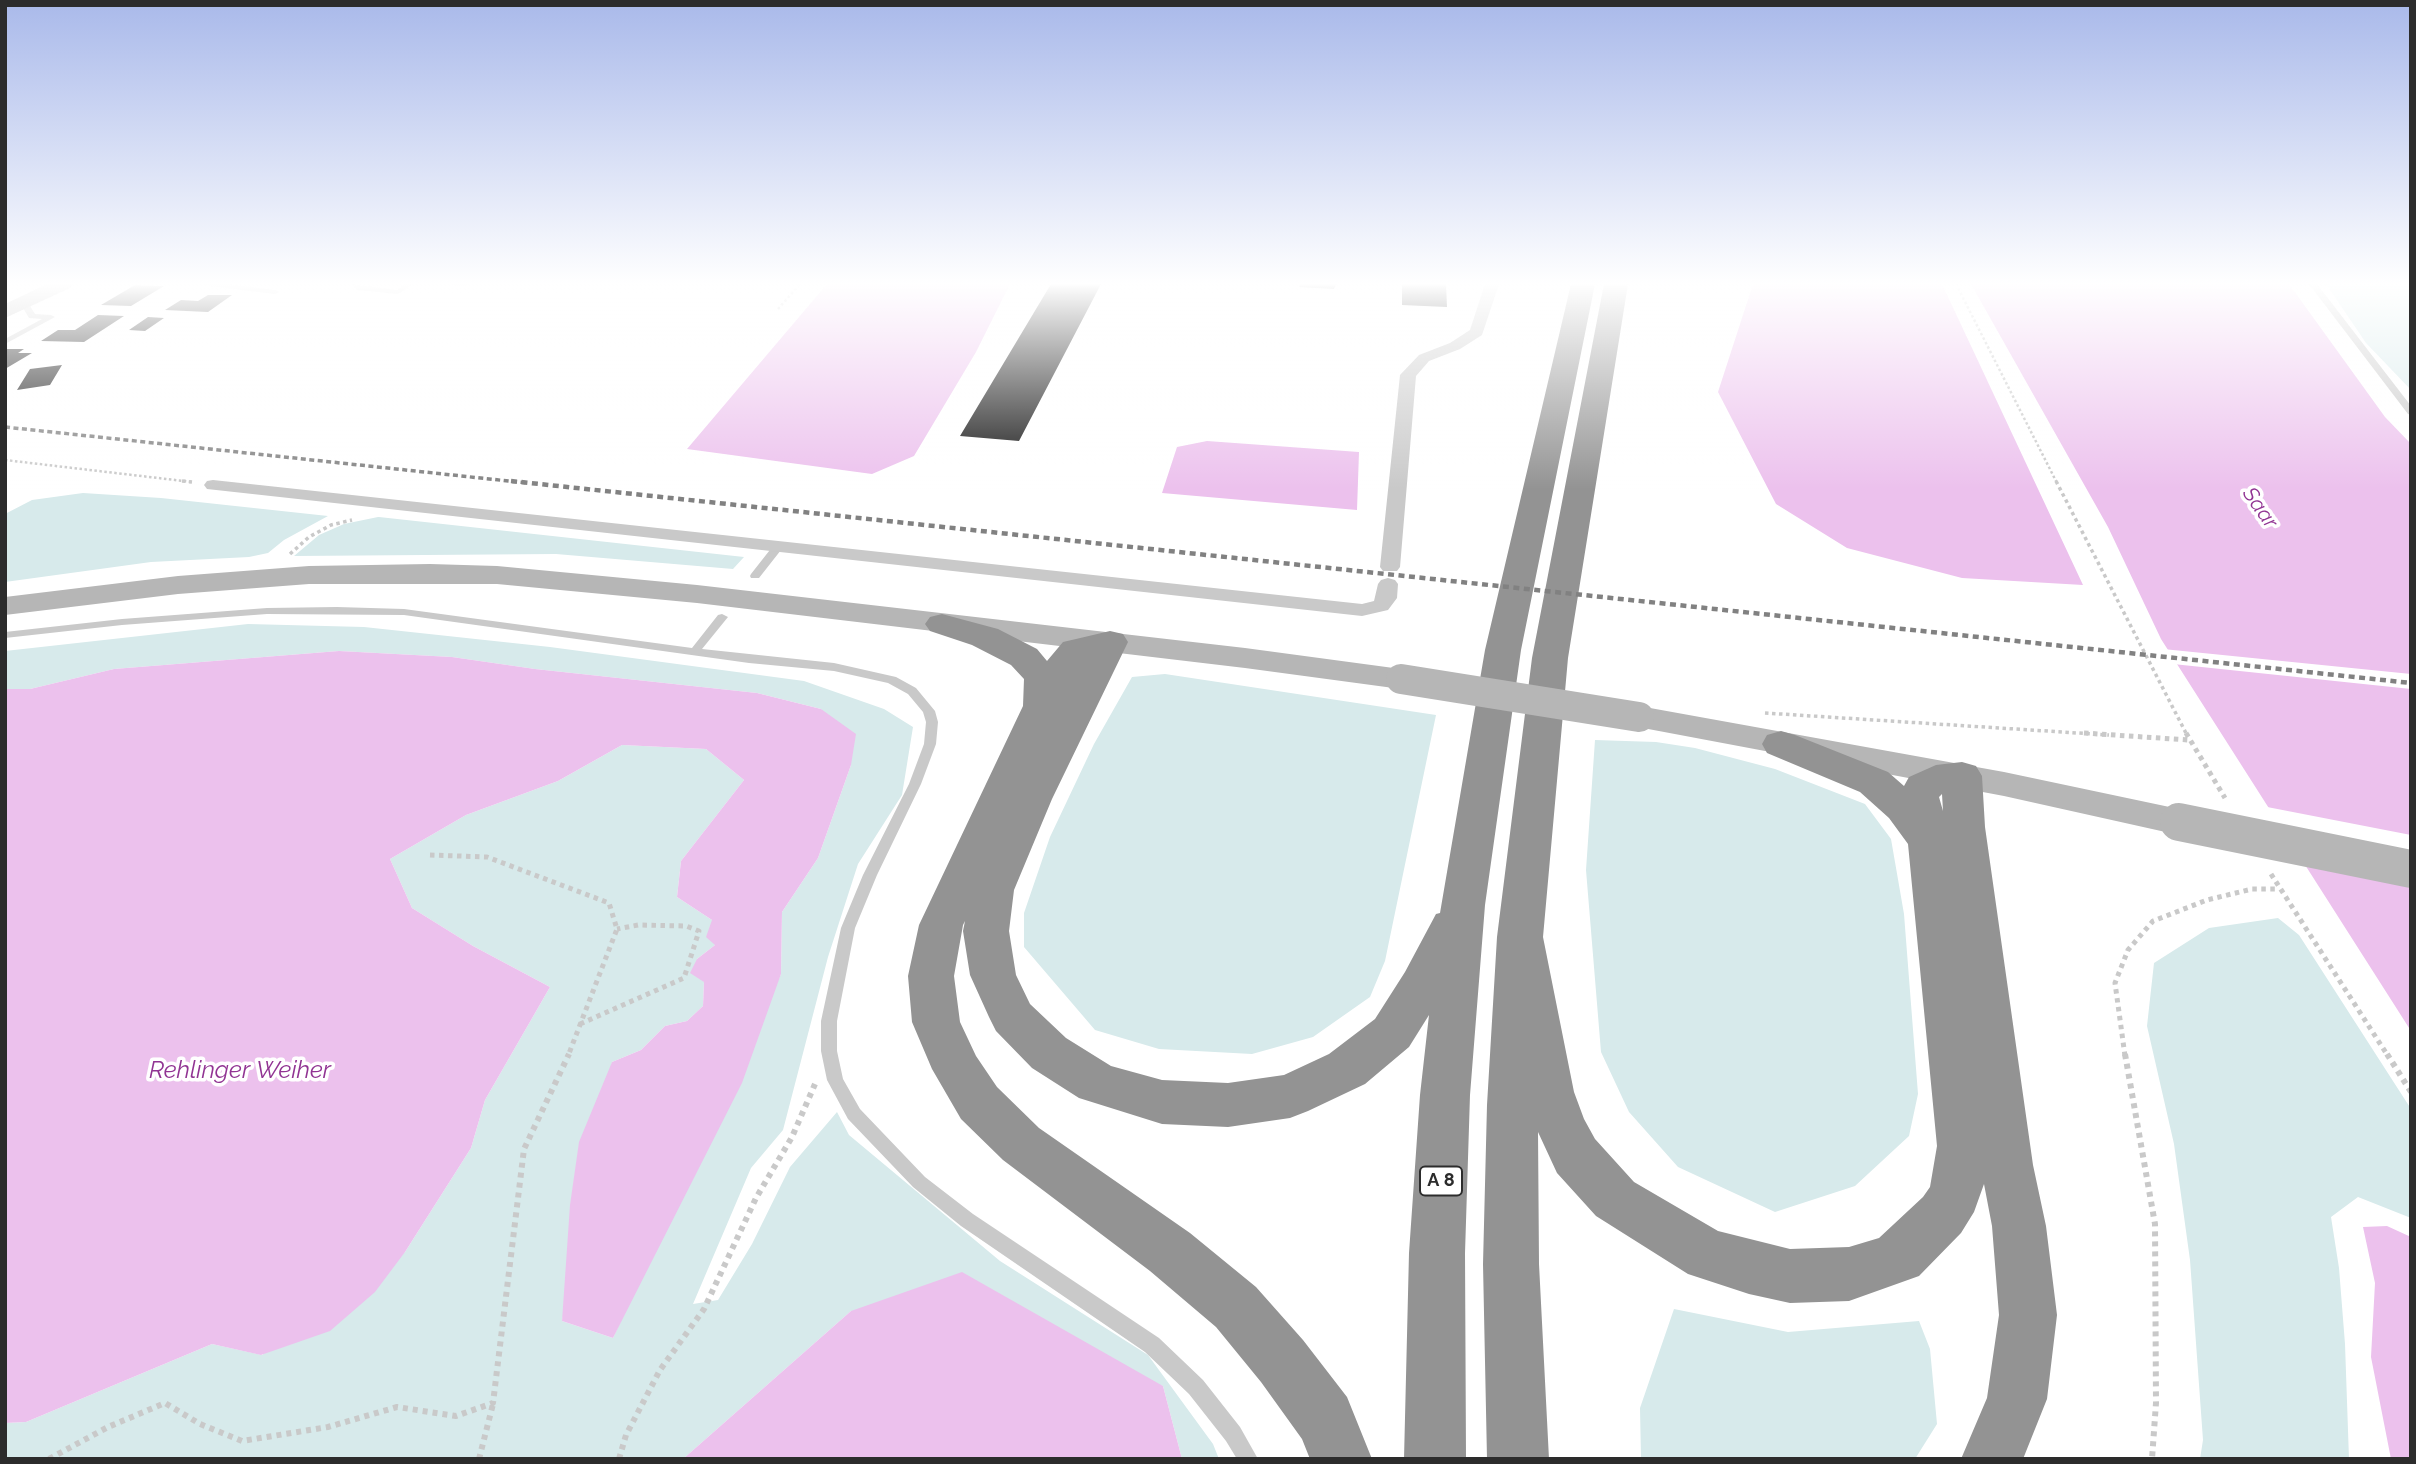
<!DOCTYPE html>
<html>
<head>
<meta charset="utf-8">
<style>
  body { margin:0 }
  #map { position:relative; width:2416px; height:1464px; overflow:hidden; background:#fff; font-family:Raleway,sans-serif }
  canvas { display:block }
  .frame { position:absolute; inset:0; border:7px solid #2c2c2c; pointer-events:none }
</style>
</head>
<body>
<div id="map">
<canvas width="2416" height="1464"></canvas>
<div class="frame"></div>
</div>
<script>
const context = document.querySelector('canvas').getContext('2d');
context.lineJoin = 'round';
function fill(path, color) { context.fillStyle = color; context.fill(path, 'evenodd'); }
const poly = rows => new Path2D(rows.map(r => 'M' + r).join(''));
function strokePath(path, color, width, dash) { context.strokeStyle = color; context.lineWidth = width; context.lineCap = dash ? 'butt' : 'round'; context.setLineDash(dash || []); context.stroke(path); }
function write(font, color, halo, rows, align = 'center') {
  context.font = font + ' Raleway,sans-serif'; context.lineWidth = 7; context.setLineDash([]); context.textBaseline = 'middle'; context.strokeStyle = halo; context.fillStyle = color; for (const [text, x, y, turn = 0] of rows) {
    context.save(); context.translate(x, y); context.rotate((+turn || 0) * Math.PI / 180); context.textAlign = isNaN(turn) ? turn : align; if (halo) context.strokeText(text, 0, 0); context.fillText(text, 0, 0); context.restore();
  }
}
fill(poly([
  [2326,284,2411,284,2411,390,2366,343],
  [83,493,161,498,328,516,284,540,268,553,249,557,151,562,5,582,5,514,32,500],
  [378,517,379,517,744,557,733,569,556,554,294,556,319,535,344,524],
  [248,624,364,627,550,647,804,681,884,709,913,727,902,795,858,864,828,957,783,1130,751,1168,693,1304,718,1300,752,1244,790,1167,837,1112,849,1135,1000,1261,1148,1355,1213,1444,1219,1459,1182,1459,1163,1386,851,1311,683,1459,5,1459,5,1423,26,1422,212,1344,262,1355,405,1252,471,1148,485,1100,550,987,473,946,412,908,390,859,466,815,558,781,622,745,706,749,744,780,681,861,677,897,712,920,715,945,697,959,704,982,703,1006,687,1021,665,1026,641,1050,612,1062,562,1321,613,1338,781,974,782,912,818,858,851,765,821,709,757,693,535,669,452,657,339,651,114,669,30,689,5,689,5,651],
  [1165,674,1436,715,1385,961,1370,997,1313,1037,1252,1054,1159,1049,1095,1030,1024,947,1024,913,1050,837,1094,744,1132,677],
  [1595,740,1656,742,1695,748,1775,769,1865,804,1891,839,1904,914,1918,1094,1909,1136,1855,1186,1775,1212,1678,1167,1629,1112,1601,1052,1586,870],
  [2278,918,2299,935,2411,1109,2411,1218,2358,1197,2331,1217,2339,1268,2345,1344,2349,1459,2200,1459,2203,1440,2190,1260,2174,1144,2147,1026,2154,963,2209,928],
  [1674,1309,1788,1332,1919,1321,1930,1349,1937,1424,1915,1459,1641,1459,1640,1408]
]), '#d7eaeb');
fill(poly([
  [827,284,1010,284,976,352,914,456,872,474,687,449],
  [1753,284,1942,284,2083,585,1962,578,1847,548,1776,504,1718,392],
  [1971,284,2289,284,2385,417,2411,444,2411,1031,2161,639,2108,527],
  [1207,441,1359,452,1357,510,1162,493,1177,447],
  [339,651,452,657,535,669,757,693,821,709,856,734,851,765,818,858,782,912,781,974,742,1083,613,1338,562,1321,570,1205,579,1142,612,1062,641,1050,665,1026,687,1021,703,1006,704,982,690,973,697,959,715,945,706,937,712,920,677,897,681,861,744,780,706,749,622,745,558,781,466,815,390,859,412,908,473,946,550,987,485,1100,471,1148,405,1252,375,1292,330,1331,261,1355,212,1344,26,1422,5,1423,5,689,30,689,114,669],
  [2387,1226,2411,1237,2411,1459,2391,1459,2371,1357,2375,1283,2363,1227],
  [962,1272,1163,1386,1182,1459,683,1459,851,1311]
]), '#ecc1ed');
fill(poly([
  [2163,649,2411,674,2411,689,2173,664],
  [2262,806,2411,835,2411,885,2297,860]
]), '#fff');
fill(poly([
  [1051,284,1101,284,1019,441,960,436],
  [1300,284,1336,284,1334,289,1299,287],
  [1402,284,1446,284,1447,307,1402,305],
  [135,285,164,286,131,306,101,305],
  [208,295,232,295,208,312,165,310,181,300,198,301],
  [98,315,124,316,84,342,41,341,58,330,75,330],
  [148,317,164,318,145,331,129,330],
  [5,349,24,349,18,353,32,353,5,369],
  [62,365,50,385,17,390,30,369]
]), '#131313');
strokePath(poly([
  [1956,284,2057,483],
  [778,309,800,284],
  [5,460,192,482]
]), '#c9c9c9', 2.5, [2.5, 2.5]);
strokePath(poly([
  [182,481,192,482],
  [2056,481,2187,735],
  [290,554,309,537,331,525,352,520],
  [1765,713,2109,735]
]), '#c9c9c9', 3.5, [3.5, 3.5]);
strokePath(poly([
  [2084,733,2189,740],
  [2186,733,2225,798],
  [430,855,487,857,609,903,617,929,568,1056],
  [2271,874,2388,1056],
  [580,1024,684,978,699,931,686,926,638,925,617,929],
  [2125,1056,2115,983,2128,950,2153,921,2207,900,2252,889,2279,889]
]), '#c9c9c9', 5, [4.5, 4.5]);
strokePath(poly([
  [2125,1054,2155,1224,2156,1403,2152,1459],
  [2387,1054,2411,1092],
  [49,1459,108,1427,165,1403,200,1424,242,1441,328,1427,397,1407,456,1416,493,1403,524,1149,569,1054],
  [479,1459,493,1404],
  [619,1459,626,1435,660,1370,704,1309,756,1198,792,1137,815,1084]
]), '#c9c9c9', 6, [5, 5]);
fill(poly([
  [205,284,228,284,275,290,279,292,275,294,209,286,205,284],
  [351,284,397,290,405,284,414,284,398,294,357,290,351,284],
  [450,284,471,284,467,286,454,286,450,284],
  [2309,284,2317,284,2411,406,2411,415,2408,414,2309,284],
  [21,301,27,301,35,314,51,315,55,317,5,344,5,339,42,319,29,318,20,303,21,301],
  [777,545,782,548,781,550,759,578,751,578,750,576,751,574,773,546,777,545],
  [337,607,404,609,692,648,718,615,722,614,728,617,702,649,834,663,896,677,916,688,935,711,938,722,936,744,921,784,877,875,855,928,837,1021,837,1051,843,1079,860,1109,925,1177,973,1214,1159,1338,1203,1380,1240,1427,1258,1459,1237,1459,1226,1441,1189,1394,1145,1352,961,1226,913,1187,848,1119,827,1080,821,1051,821,1021,841,928,863,875,909,784,924,744,926,722,923,712,908,694,888,683,834,671,749,663,404,615,267,614,122,625,5,638,5,632,122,619,267,608,337,607]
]), '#c9c9c9');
fill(poly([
  [1485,284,1499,284,1482,335,1460,349,1429,361,1416,376,1400,567,1397,571,1383,571,1380,567,1400,375,1419,355,1450,343,1470,330,1485,284],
  [213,480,1362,604,1374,601,1378,584,1381,580,1388,578,1395,580,1398,584,1397,598,1388,610,1362,616,207,489,204,485,207,481,213,480]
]), '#c9c9c9');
fill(poly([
  [47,284,73,284,70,288,5,318,5,304,47,284],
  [430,564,497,566,697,585,1245,648,1401,669,1412,672,1417,679,1412,686,1401,689,1245,668,697,603,497,584,309,584,178,594,5,615,5,597,178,576,309,566,430,564],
  [1639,706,2004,772,2179,809,2192,813,2197,822,2192,831,2179,835,2004,796,1627,725,1623,717,1627,709,1639,706]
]), '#b6b6b6');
fill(poly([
  [1571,284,1595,284,1521,650,1485,905,1470,1095,1465,1253,1466,1459,1404,1459,1409,1253,1420,1095,1429,1015,1409,1047,1365,1084,1308,1111,1290,1118,1228,1127,1162,1124,1079,1098,1032,1068,996,1031,989,1017,970,975,963,931,965,921,963,925,954,976,960,1022,976,1056,997,1087,1039,1128,1190,1233,1256,1287,1303,1340,1347,1397,1372,1459,1310,1459,1302,1439,1261,1382,1216,1327,1150,1271,1003,1160,961,1119,932,1069,912,1022,908,976,919,925,1023,706,1024,679,1011,665,972,645,930,631,925,624,930,617,942,614,998,629,1037,649,1047,661,1063,642,1076,639,1110,631,1123,634,1128,642,1052,799,1014,890,1009,931,1016,975,1030,1004,1066,1038,1111,1066,1162,1080,1228,1083,1284,1075,1329,1054,1375,1019,1405,972,1436,914,1440,913,1485,650,1571,284],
  [1604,284,1628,284,1568,658,1543,937,1574,1092,1584,1119,1595,1139,1634,1182,1718,1231,1790,1249,1849,1247,1879,1238,1923,1197,1930,1187,1937,1146,1908,844,1889,818,1860,792,1767,753,1762,744,1767,735,1781,731,1795,735,1888,772,1904,786,1909,777,1936,765,1962,762,1976,766,1982,776,1985,827,2033,1165,2046,1226,2057,1315,2047,1399,2023,1459,1961,1459,1987,1398,1999,1315,1992,1226,1984,1184,1974,1212,1961,1233,1919,1276,1849,1301,1790,1303,1749,1294,1688,1274,1596,1216,1557,1173,1538,1132,1539,1264,1549,1459,1487,1459,1483,1264,1487,1105,1497,937,1532,658,1604,284],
  [1942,794,1943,811,1939,797,1942,794]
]), '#939393');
strokePath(poly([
  [5,427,527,483]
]), '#818181', 3.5, [5, 3.5]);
strokePath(poly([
  [511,481,2411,683]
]), '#818181', 4.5, [6, 4.5]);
strokePath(poly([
  [1401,679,1639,717]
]), '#b6b6b6', 30);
strokePath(poly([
  [2179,822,2411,869]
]), '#b6b6b6', 38);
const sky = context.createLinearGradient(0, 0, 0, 489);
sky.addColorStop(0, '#a9b9ea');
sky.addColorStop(0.58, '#fff');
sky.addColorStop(1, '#ffffff00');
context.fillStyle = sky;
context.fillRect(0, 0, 2416, 489);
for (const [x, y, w] of [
  [1441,1181,42]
]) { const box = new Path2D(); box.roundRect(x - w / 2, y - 14.5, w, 29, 5); context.fillStyle = '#fff'; context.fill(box); strokePath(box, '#2c2c2c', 2); }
write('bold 18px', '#2c2c2c', null, [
  ["A 8",1441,1181]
]);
write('italic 21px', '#913493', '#fff', [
  ["Saar",2260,508,55]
]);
write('italic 24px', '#913493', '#fff', [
  ["Rehlinger Weiher",240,1071]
]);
</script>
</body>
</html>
